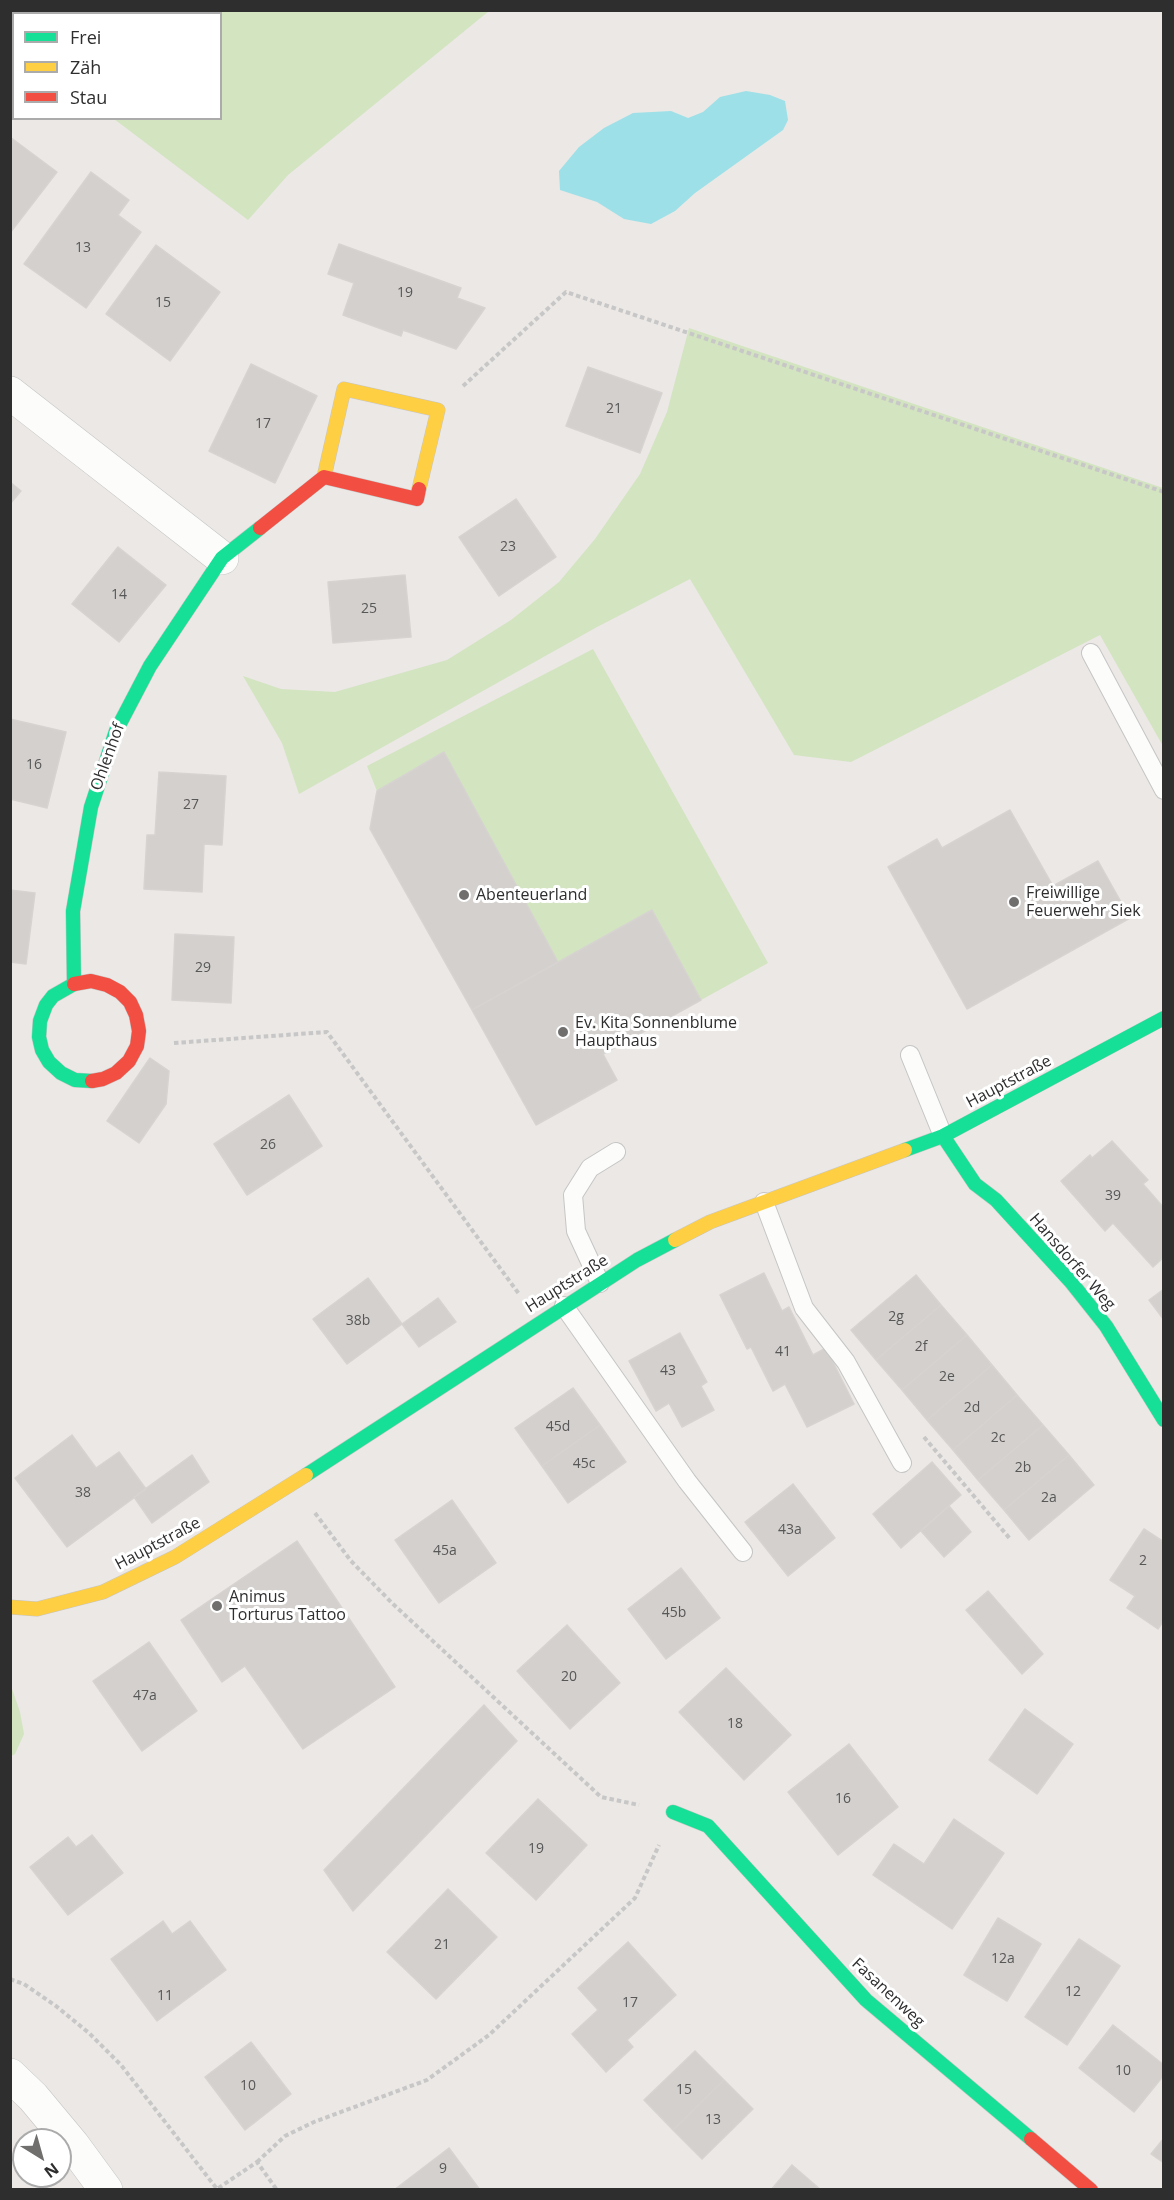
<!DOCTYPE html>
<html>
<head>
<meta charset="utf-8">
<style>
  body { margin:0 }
  #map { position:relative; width:1174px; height:2200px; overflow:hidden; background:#ebe8e5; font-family:"Open Sans",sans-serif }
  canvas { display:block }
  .frame { position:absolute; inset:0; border:12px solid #2e2e2e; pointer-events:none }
  .legend { position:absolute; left:12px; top:12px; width:210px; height:108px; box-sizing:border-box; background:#fff; border:2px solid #ababab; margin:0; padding:8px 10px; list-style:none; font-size:18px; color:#2e2e2e }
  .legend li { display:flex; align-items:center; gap:12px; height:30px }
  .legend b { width:30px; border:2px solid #ababab }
  .north { position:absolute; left:12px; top:2128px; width:60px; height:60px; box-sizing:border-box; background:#fff; border:2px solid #ababab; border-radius:50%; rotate:143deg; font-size:16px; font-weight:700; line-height:24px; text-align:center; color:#2e2e2e }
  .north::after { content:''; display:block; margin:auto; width:21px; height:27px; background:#706f6e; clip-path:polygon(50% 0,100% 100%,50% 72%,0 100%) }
</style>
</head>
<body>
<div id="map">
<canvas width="1174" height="2200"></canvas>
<div class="frame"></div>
<ul class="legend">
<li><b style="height:8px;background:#16e098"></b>Frei</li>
<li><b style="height:8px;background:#ffcf43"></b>Zäh</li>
<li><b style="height:8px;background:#f24e42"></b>Stau</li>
</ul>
<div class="north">N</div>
</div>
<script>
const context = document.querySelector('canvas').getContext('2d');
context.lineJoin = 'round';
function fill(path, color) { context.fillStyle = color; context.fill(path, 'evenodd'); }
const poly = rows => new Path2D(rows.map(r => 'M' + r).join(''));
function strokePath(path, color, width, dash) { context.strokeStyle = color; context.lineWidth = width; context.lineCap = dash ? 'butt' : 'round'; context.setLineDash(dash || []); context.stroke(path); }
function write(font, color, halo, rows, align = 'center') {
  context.font = font + ' "Open Sans",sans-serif'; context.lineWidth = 6; context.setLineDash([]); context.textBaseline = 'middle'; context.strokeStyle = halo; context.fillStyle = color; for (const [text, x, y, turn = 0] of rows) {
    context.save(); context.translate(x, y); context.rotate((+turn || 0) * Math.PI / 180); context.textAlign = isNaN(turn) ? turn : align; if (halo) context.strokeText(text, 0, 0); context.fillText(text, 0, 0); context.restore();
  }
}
fill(poly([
  [10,11,11,10,489,11,288,175,248,220,114,119,220,118,220,14,14,14,13,42,11,40],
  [689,328,1163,488,1163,746,1100,635,851,762,794,755,690,579,597,627,299,794,282,743,243,676,281,689,335,692,447,660,511,620,559,582,595,539,640,474,667,412],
  [593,649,768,963,701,1000,652,911,558,962,443,753,377,791,367,766],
  [11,1686,20,1712,24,1734,15,1754,11,1756]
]), '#d3e4c0');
fill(poly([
  [746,91,770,95,785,101,788,120,783,130,695,193,675,211,651,224,624,219,597,202,560,190,559,171,579,147,604,128,633,113,671,111,688,118,703,112,720,97]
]), '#9de0e8');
const building = poly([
  [10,137,57,172,10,233,10,137],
  [91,172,129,200,118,215,141,232,86,308,24,264,91,172],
  [339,244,461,288,457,298,485,308,456,349,403,330,401,336,343,315,354,283,328,274,339,244],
  [156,245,220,292,170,361,106,314,156,245],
  [251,364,317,396,275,483,209,451,251,364],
  [588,367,662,393,640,453,566,426,588,367],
  [10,482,21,491,10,504,10,482],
  [516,499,556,557,499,596,459,537,516,499],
  [118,547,166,585,119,642,72,604,118,547],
  [405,575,411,637,333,643,328,582,405,575],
  [10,719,66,732,47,808,10,799,10,719],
  [444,752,558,962,472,1010,370,829,377,791,444,752],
  [159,772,226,776,222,845,204,844,202,892,144,889,147,835,155,835,159,772],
  [1010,810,1053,886,1098,861,1130,918,967,1009,888,867,937,839,942,848,1010,810],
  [10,890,35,893,26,964,10,962,10,890],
  [652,910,701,1000,603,1054,617,1080,536,1125,472,1010,652,910],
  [175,934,234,937,231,1003,172,1000,175,934],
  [150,1058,169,1071,166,1104,139,1143,107,1121,150,1058],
  [289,1095,322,1146,247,1195,214,1144,289,1095],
  [1112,1141,1148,1180,1143,1184,1164,1208,1164,1257,1153,1267,1113,1223,1105,1231,1061,1181,1090,1155,1092,1158,1112,1141],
  [764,1273,782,1311,789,1307,813,1355,826,1348,854,1404,807,1427,785,1384,773,1391,751,1347,747,1349,720,1295,764,1273],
  [916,1275,941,1305,876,1360,851,1330,916,1275],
  [368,1278,402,1324,347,1364,313,1319,368,1278],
  [1164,1289,1164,1320,1149,1300,1164,1289],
  [438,1298,456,1322,419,1347,402,1324,438,1298],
  [941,1305,967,1335,902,1390,876,1360,941,1305],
  [680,1333,707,1382,701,1386,714,1410,682,1427,669,1403,656,1411,629,1361,680,1333],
  [967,1335,992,1365,927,1420,902,1390,967,1335],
  [992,1365,1017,1395,953,1450,927,1420,992,1365],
  [573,1388,600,1425,542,1466,515,1428,573,1388],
  [1017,1395,1043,1425,978,1480,953,1450,1017,1395],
  [600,1425,626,1462,568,1503,542,1466,600,1425],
  [1043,1425,1069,1455,1004,1510,978,1480,1043,1425],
  [72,1435,96,1468,119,1452,146,1489,67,1547,15,1478,72,1435],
  [192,1455,209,1482,152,1523,134,1497,192,1455],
  [1069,1455,1094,1485,1029,1540,1004,1510,1069,1455],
  [932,1462,961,1495,901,1548,873,1514,932,1462],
  [793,1484,835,1538,788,1576,745,1522,793,1484],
  [452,1500,496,1563,439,1603,395,1540,452,1500],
  [949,1506,971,1532,944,1557,921,1531,949,1506],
  [1144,1529,1164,1542,1164,1620,1158,1629,1127,1608,1135,1596,1110,1580,1144,1529],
  [297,1541,395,1687,303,1749,245,1666,222,1682,181,1620,297,1541],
  [681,1568,720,1618,666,1659,628,1609,681,1568],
  [988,1591,1043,1654,1022,1674,966,1610,988,1591],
  [567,1625,620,1683,570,1729,517,1671,567,1625],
  [149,1642,197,1711,142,1751,93,1681,149,1642],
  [726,1668,791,1735,744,1780,679,1712,726,1668],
  [484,1705,517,1741,353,1911,324,1870,484,1705],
  [1025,1709,1073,1744,1037,1794,989,1760,1025,1709],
  [849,1744,898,1807,838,1855,788,1792,849,1744],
  [538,1799,587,1845,536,1900,486,1853,538,1799],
  [954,1819,1004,1853,952,1929,873,1875,894,1844,924,1864,954,1819],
  [92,1835,123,1873,68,1915,30,1867,68,1837,76,1847,92,1835],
  [448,1889,497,1937,436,1999,387,1952,448,1889],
  [998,1918,1041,1944,1007,2001,964,1975,998,1918],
  [163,1921,172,1934,190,1921,226,1970,157,2021,111,1959,163,1921],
  [1079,1939,1120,1966,1067,2045,1025,2017,1079,1939],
  [628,1942,676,1995,627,2040,633,2047,606,2072,572,2034,598,2010,578,1988,628,1942],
  [1113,2025,1164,2065,1164,2075,1134,2112,1079,2068,1113,2025],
  [251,2042,291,2094,245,2130,205,2077,251,2042],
  [695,2051,724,2080,673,2130,644,2100,695,2051],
  [724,2080,753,2109,702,2159,673,2130,724,2080],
  [1164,2138,1164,2163,1151,2154,1164,2138],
  [449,2148,480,2190,394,2190,449,2148],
  [792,2165,821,2190,771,2190,792,2165]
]);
fill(building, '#d3d0ce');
strokePath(building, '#d6d3d1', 1.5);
const lane = poly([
  [1091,653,1164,790],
  [910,1055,943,1136],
  [764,1202,804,1308,846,1362,902,1463],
  [600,1283,576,1231,573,1195,590,1168,616,1152],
  [564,1306,687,1481,743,1552]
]);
const street = poly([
  [10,393,222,558],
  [10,2075,33,2097,73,2145,106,2190]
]);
const fast = poly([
  [92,1081,75,1080,61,1073,49,1062,42,1050,39,1037,40,1021,46,1005,53,996,74,984,73,911,91,807,116,731,150,666,222,558,260,528],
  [943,1136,975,1184,996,1200,1071,1282,1106,1326,1164,1420],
  [905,1150,943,1136,1164,1018],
  [306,1475,637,1260,675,1240],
  [673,1812,708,1826,866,2000,1031,2139]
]);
const slow = poly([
  [324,477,344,389,438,410,419,489],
  [675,1240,710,1222,905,1150],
  [10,1607,37,1609,103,1592,175,1557,306,1475]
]);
const jam = poly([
  [260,528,324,477,417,499,419,489],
  [74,984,91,981,107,985,120,992,130,1002,136,1015,139,1031,137,1046,129,1061,116,1073,103,1079,92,1081],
  [1031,2139,1091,2190]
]);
strokePath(lane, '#c6c5c5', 20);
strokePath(street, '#c6c5c5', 34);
strokePath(fast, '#c6c5c5', 15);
strokePath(slow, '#c6c5c5', 15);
strokePath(jam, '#c6c5c5', 15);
strokePath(poly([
  [463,386,566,292,1164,492],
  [174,1043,327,1032,519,1294],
  [924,1437,1011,1540],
  [315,1513,351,1561,393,1604,601,1797,639,1805],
  [10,1979,24,1984,56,2006,89,2033,121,2065,217,2189,257,2162,277,2190],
  [257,2162,285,2136,314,2122,427,2080,489,2035,635,1898,659,1845]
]), '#c8c7c7', 4, [4.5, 3]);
strokePath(lane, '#fcfcfb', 18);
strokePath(street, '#fcfcfb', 33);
strokePath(fast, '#16e098', 14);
strokePath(slow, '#ffcf43', 14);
strokePath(jam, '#f24e42', 14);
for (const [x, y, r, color] of [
  [464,895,6,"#706f6e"],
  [1014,902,6,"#706f6e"],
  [563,1032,6,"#706f6e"],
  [217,1606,6,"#706f6e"]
]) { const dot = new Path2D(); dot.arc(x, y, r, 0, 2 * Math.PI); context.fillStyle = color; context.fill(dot); strokePath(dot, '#fff', 2); }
write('14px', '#585757', null, [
  ["13",83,248],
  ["19",405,293],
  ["15",163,303],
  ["21",614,409],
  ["17",263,424],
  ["23",508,547],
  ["14",119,595],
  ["25",369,609],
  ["16",34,765],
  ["27",191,805],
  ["29",203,968],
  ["26",268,1145],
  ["39",1113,1196],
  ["2g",896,1317],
  ["38b",358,1321],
  ["2f",921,1347],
  ["41",783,1352],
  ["43",668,1371],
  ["2e",947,1377],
  ["2d",972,1408],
  ["45d",558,1427],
  ["2c",998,1438],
  ["45c",584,1464],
  ["2b",1023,1468],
  ["38",83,1493],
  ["2a",1049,1498],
  ["43a",790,1530],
  ["45a",445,1551],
  ["2",1143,1561],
  ["45b",674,1613],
  ["20",569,1677],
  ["47a",145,1696],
  ["18",735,1724],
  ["16",843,1799],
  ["19",536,1849],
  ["21",442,1945],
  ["12a",1003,1959],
  ["12",1073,1992],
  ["11",165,1996],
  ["17",630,2003],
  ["10",1123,2071],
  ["10",248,2086],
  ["15",684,2090],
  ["13",713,2120],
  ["9",443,2169]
]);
write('16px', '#2e2e2e', '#fff', [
  ["Ohlenhof",108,757,-70],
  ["Hauptstraße",1009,1082,-28],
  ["Hansdorfer Weg",1072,1262,49],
  ["Hauptstraße",567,1284,-32],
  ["Hauptstraße",158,1544,-28],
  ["Fasanenweg",888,1993,43]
]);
write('16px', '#2e2e2e', '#fff', [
  ["Freiwillige",1026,893],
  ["Feuerwehr Siek",1026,911],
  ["Abenteuerland",476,895],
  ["Ev. Kita Sonnenblume",575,1023],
  ["Haupthaus",575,1041],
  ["Animus",229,1597],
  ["Torturus Tattoo",229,1615]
], 'left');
</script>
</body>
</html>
